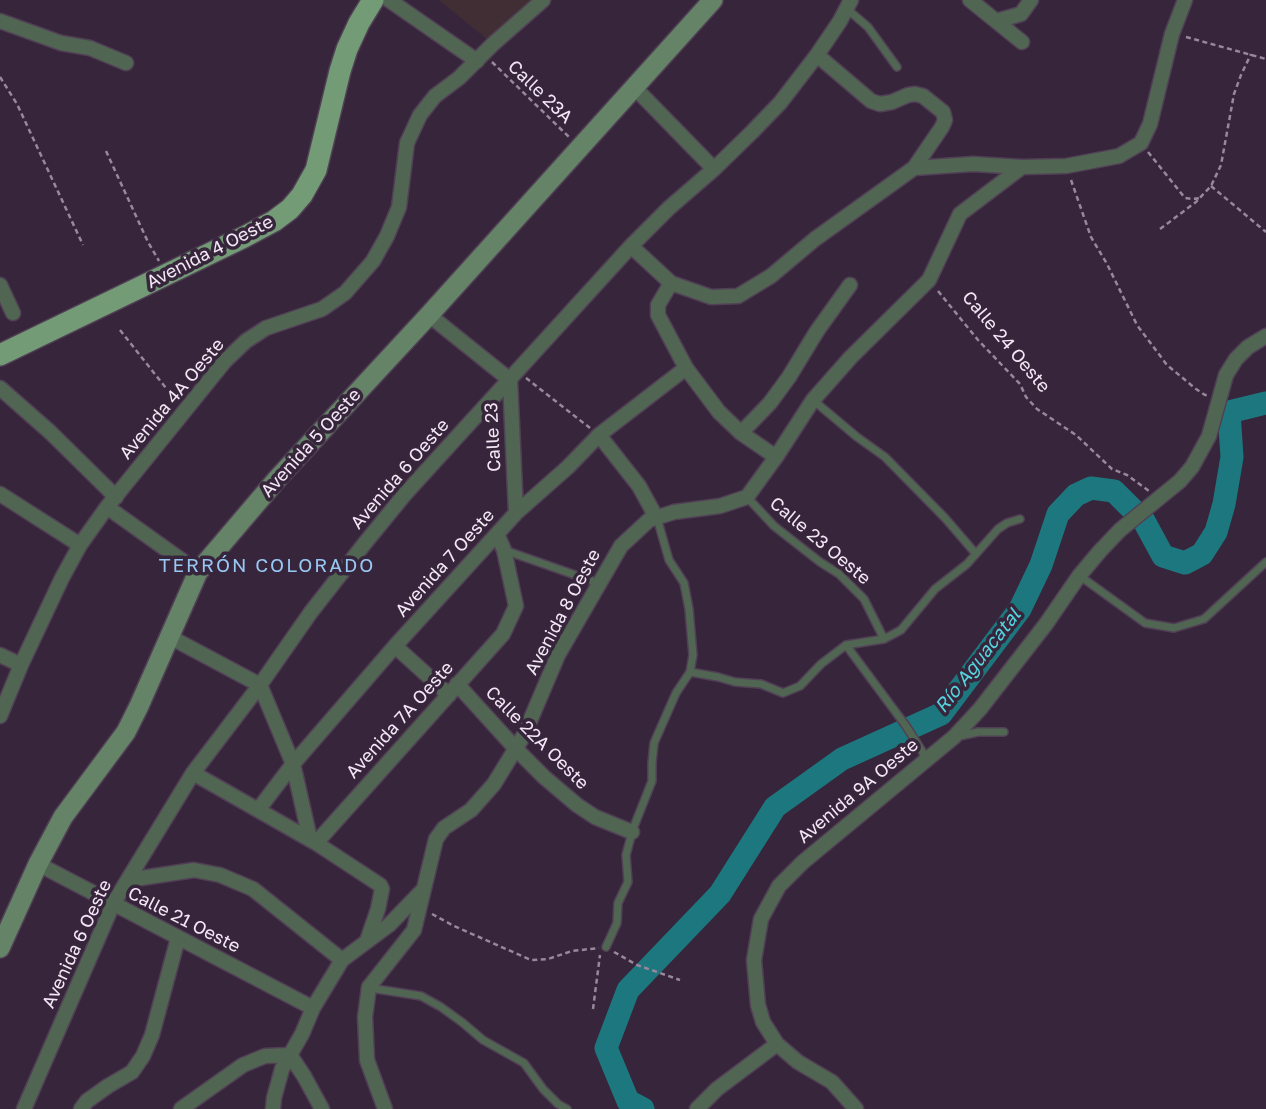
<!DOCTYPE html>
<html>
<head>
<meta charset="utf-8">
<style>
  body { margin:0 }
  canvas { display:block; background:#37253b }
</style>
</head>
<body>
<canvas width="1266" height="1109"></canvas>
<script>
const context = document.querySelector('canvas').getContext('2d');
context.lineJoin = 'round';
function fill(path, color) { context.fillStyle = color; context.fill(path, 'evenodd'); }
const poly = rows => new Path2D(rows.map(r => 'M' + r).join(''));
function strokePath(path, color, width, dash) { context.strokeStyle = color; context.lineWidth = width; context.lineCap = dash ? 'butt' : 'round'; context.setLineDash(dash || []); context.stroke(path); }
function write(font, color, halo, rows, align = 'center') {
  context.font = font + ' "Golos Text",sans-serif'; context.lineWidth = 7; context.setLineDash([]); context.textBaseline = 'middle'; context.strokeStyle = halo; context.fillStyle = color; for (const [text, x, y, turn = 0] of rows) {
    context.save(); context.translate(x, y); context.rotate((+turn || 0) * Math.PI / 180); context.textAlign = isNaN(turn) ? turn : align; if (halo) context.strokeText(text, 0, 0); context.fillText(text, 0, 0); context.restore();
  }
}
fill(poly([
  [439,0,543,0,493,44]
]), '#412e35');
strokePath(poly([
  [643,1109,628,1101,606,1048,628,990,720,894,775,807,842,759,941,714,1020,609,1041,565,1058,514,1076,495,1091,488,1114,491,1144,521,1163,556,1185,563,1202,554,1216,532,1224,504,1232,457,1229,412,1266,403]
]), '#1c787e', 23);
const lane = poly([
  [847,9,868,27,897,67],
  [813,400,857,437,885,457,945,518,976,554],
  [747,497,774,526,820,562,839,574,864,599,884,639,846,645,906,726,927,759],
  [504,550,598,583],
  [1080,576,1145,623,1174,628,1204,619,1266,562],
  [884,639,901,630,935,589,967,564,998,529,1007,523,1020,519],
  [690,672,718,677,735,682,761,684,783,693,800,686,821,664,846,645],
  [960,736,978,732,1004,732],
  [606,947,617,923,618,903,628,882,626,855,633,829,652,781,652,763,654,743,676,693,690,672,693,655,689,609,684,583,669,560,657,518],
  [370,988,421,996,441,1007,463,1023,483,1040,524,1063,543,1089,558,1104,567,1109]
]);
const street = poly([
  [389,0,477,61],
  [970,0,1022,42],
  [0,21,61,43,90,48,126,63],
  [996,21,1021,14,1031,0],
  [817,55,871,101,880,104,892,102,908,95,915,94,923,96,943,112,945,120,942,127,914,168],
  [635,88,714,169],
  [631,246,671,283,658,305,658,315,686,368,719,412,741,433,776,457],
  [671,283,711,297,738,296,771,276,815,239,914,168,973,164,1022,167,1066,166,1119,156,1141,143,1150,124,1172,34,1185,0],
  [0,285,13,313],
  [429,315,510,380,516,513],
  [0,388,50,432,116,497],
  [741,433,770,403,789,377,817,331,850,285],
  [599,435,639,486,656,517],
  [0,494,80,545],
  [107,507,198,572],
  [170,637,260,685,293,764,310,839],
  [395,646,449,695],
  [0,655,21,665],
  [457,684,516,749,544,777,577,805,595,817,632,832],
  [0,716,21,665,62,578,80,545,107,507,225,361,246,341,266,328,322,309,345,293,373,261,387,236,399,207,407,143,420,115,435,96,459,78,493,44,543,0],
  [193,773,316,843,380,885,382,889,378,909,367,941],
  [258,810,293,764,395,646,516,513,568,467,599,435,686,368],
  [316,843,503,634,516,606,504,550,497,534],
  [38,864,313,1008],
  [128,880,194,870,220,875,253,889,342,960],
  [290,1055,304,1076,322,1109],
  [24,1109,113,904,193,773,260,685,311,612,365,543,405,494,631,246,669,208,714,169,752,132,780,103,817,55,840,21,851,0],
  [81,1109,87,1101,108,1086,132,1072,143,1056,152,1035,178,938],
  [181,1109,243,1065,265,1056,290,1055],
  [273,1109,274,1098,282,1069,302,1034,313,1008,342,960,389,925,422,891],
  [385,1109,367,1060,365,1017,369,987,414,930,436,839,444,828,471,810,494,784,524,735,558,655,621,546,649,520,674,512,720,506,747,497,776,457,813,400,851,357,929,280,960,214,1022,167],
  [697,1109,717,1089,777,1044],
  [856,1109,832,1082,798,1062,777,1044,763,1022,758,1005,754,960,761,919,779,886,803,862,954,737,980,709,1046,624,1079,576,1100,551,1120,530,1180,481,1192,467,1209,436,1226,375,1236,359,1248,347,1266,336]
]);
const secondary = poly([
  [0,948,38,864,63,817,126,732,139,706,198,572,278,478,429,315,713,0]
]);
const primary = poly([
  [0,355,244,237,274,221,290,209,302,195,316,170,340,71,347,49,359,23,373,0]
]);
strokePath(lane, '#514055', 10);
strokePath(street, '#514055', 17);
strokePath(secondary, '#514055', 22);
strokePath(primary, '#514055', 24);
strokePath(poly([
  [1186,37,1266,59],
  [492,62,570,138],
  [0,77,17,104,83,245],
  [106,151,148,242,159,261],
  [1148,152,1185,198,1192,199,1200,198],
  [1071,180,1091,237,1107,264,1137,325,1167,365,1196,389,1205,395,1209,395],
  [1211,186,1266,232],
  [1160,229,1196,202,1211,186,1221,165,1234,94,1241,75,1251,54],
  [938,291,978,340,1020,384,1026,397,1037,409,1076,435,1112,469,1127,475,1149,491],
  [120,330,177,402],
  [526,378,590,428],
  [432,914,454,926,531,960,548,959,572,951,599,948],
  [614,952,637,965,680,980],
  [593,1009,600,955]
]), '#97889b', 2.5, [5, 3.5]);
strokePath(lane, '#516553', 7);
strokePath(street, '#516553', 14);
strokePath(secondary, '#658367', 19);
strokePath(primary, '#739b76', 21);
write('18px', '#f3e7f6', '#37253b', [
  ["Calle 23A",540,92,44],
  ["Avenida 4 Oeste",210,252,-27],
  ["Calle 24 Oeste",1006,342,50],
  ["Avenida 4A Oeste",172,399,-50],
  ["Calle 23",493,437,-93],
  ["Avenida 5 Oeste",311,443,-48],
  ["Avenida 6 Oeste",400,474,-49],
  ["Calle 23 Oeste",820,541,40],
  ["Avenida 7 Oeste",445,563,-48],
  ["Avenida 8 Oeste",563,612,-62],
  ["Avenida 7A Oeste",400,720,-48],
  ["Calle 22A Oeste",537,738,45],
  ["Avenida 9A Oeste",858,791,-40],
  ["Calle 21 Oeste",184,920,27],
  ["Avenida 6 Oeste",77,944,-65]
]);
context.letterSpacing = '2px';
write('19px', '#98c7f4', '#37253b', [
  ["TERRÓN COLORADO",267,566]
]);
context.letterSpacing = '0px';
write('italic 19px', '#54d4dd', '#37253b', [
  ["Río Aguacatal",978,661,-52]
]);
</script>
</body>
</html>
